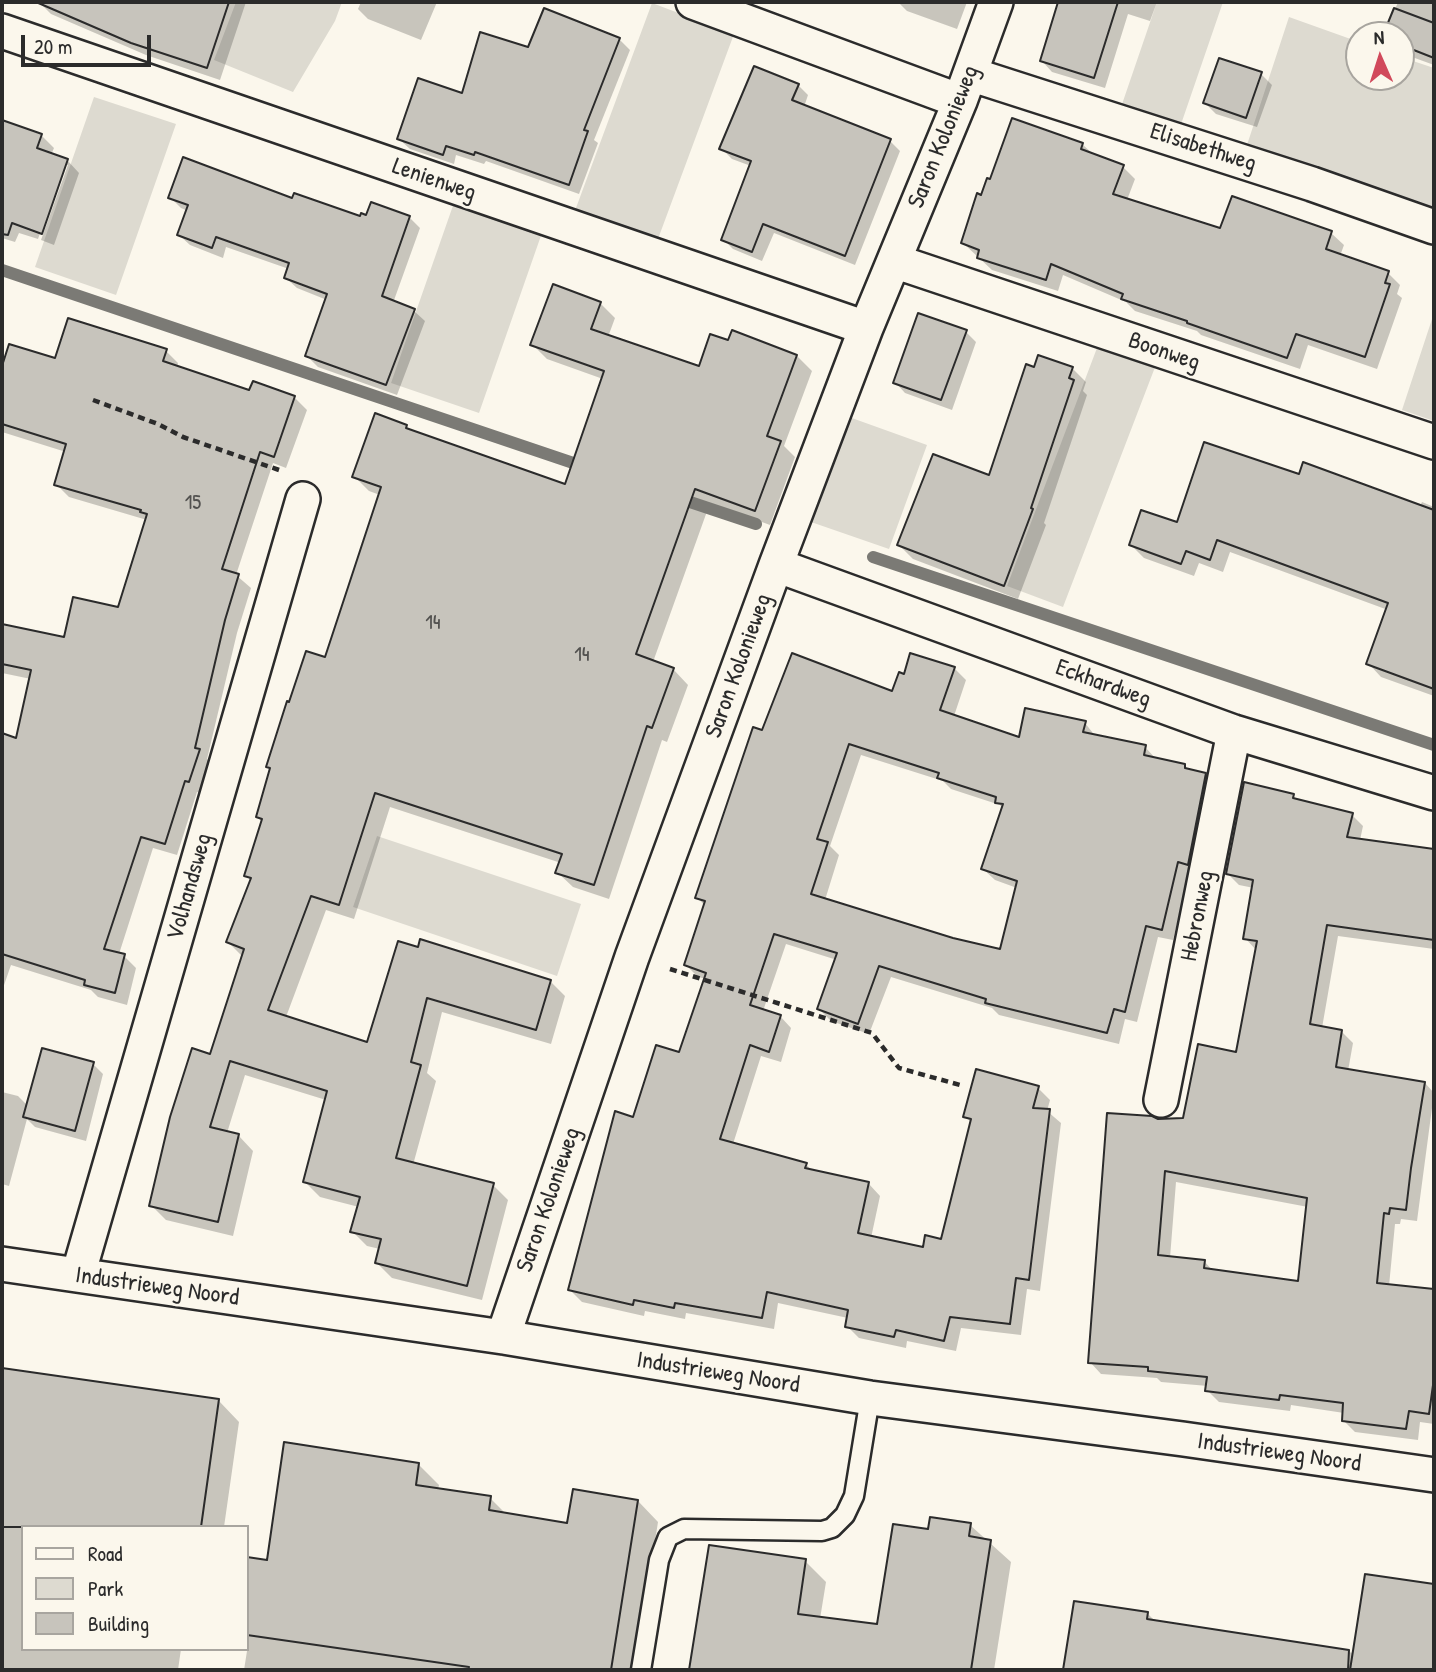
<!DOCTYPE html>
<html>
<head>
<meta charset="utf-8">
<style>
  body { margin:0 }
  #map { position:relative; width:1436px; height:1672px; overflow:hidden; background:#fbf7ec; font-family:"Patrick Hand",sans-serif }
  canvas { display:block }
  .frame { position:absolute; inset:0; border:4px solid #2b2b2b; pointer-events:none }
  .legend { position:absolute; left:21px; top:1525px; width:228px; height:126px; box-sizing:border-box; background:#fbf7ec; border:2px solid #a8a59f; margin:0; padding:9px 12px; list-style:none; font-size:21px; color:#2b2b2b }
  .legend li { display:flex; align-items:center; gap:14px; height:35px }
  .legend b { width:35px; border:2px solid #a8a59f }
  .north { position:absolute; left:1345px; top:21px; width:70px; height:70px; box-sizing:border-box; background:#fbf7ec; border:2px solid #a8a59f; border-radius:50%; rotate:357deg; font-size:19px; font-weight:700; line-height:28px; text-align:center; color:#2b2b2b }
  .north::after { content:''; display:block; margin:auto; width:24px; height:32px; background:#d1495b; clip-path:polygon(50% 0,100% 100%,50% 72%,0 100%) }
  .scale { position:absolute; left:21px; top:35px; width:130px; height:32px; box-sizing:border-box; border:4px solid #2b2b2b; border-top:0; padding-left:9px; font-size:21px; line-height:24px; white-space:nowrap; color:#2b2b2b; -webkit-text-stroke:5px #fbf7ec; paint-order:stroke }
</style>
</head>
<body>
<div id="map">
<canvas width="1436" height="1672"></canvas>
<div class="frame"></div>
<ul class="legend">
<li><b style="height:9px;background:#fbf7ec"></b>Road</li>
<li><b style="height:19px;background:#dddad0"></b>Park</li>
<li><b style="height:19px;background:#c7c4bc"></b>Building</li>
</ul>
<div class="north">N</div>
<div class="scale">20 m</div>
</div>
<script>
const context = document.querySelector('canvas').getContext('2d');
context.lineJoin = 'round';
function fill(path, color) { context.fillStyle = color; context.fill(path, 'evenodd'); }
const poly = rows => new Path2D(rows.map(r => 'M' + r).join(''));
function strokePath(path, color, width, dash) { context.strokeStyle = color; context.lineWidth = width; context.lineCap = dash ? 'butt' : 'round'; context.setLineDash(dash || []); context.stroke(path); }
function write(font, color, halo, rows, align = 'center') {
  context.font = font + ' "Patrick Hand",sans-serif'; context.lineWidth = 5; context.setLineDash([]); context.textBaseline = 'middle'; context.strokeStyle = halo; context.fillStyle = color; for (const [text, x, y, turn = 0] of rows) {
    context.save(); context.translate(x, y); context.rotate((+turn || 0) * Math.PI / 180); context.textAlign = isNaN(turn) ? turn : align; if (halo) context.strokeText(text, 0, 0); context.fillText(text, 0, 0); context.restore();
  }
}
fill(poly([
  [236,2,342,2,335,21,293,92,214,60],
  [1157,2,1223,2,1178,133,1119,113],
  [652,3,734,34,655,247,573,216],
  [1289,17,1359,42,1359,77,1401,77,1401,57,1434,68,1434,215,1246,148],
  [94,97,176,124,116,295,35,267],
  [456,197,544,227,479,413,391,383],
  [1434,313,1434,421,1402,410],
  [1100,340,1157,362,1063,607,1007,586],
  [849,417,927,445,889,549,811,522],
  [377,836,581,904,557,976,353,907]
]), '#dddad0');
fill(poly([
  [39,2,246,2,220,80,146,55,51,14],
  [361,2,437,2,421,40,368,19,358,9],
  [898,2,967,2,957,29,907,11],
  [1060,2,1157,2,1150,21,1128,14,1105,88,1052,72,1042,61],
  [1398,2,1434,2,1434,65,1401,53,1401,35,1385,35],
  [619,39,630,50,594,140,598,143,579,194,486,161,484,164,456,155,454,164,410,149,399,139,529,50],
  [1220,60,1261,74,1272,85,1257,127,1216,114,1205,103],
  [798,85,808,95,804,107,890,141,900,151,855,265,774,233,762,261,733,249,723,239,751,166,732,159,721,148],
  [2,122,41,135,54,148,51,155,67,160,79,173,54,245,41,240,68,165,64,165,38,239,19,233,15,242,2,238],
  [1082,144,1094,155,1123,167,1135,179,1127,200,1221,231,1331,233,1344,245,1340,256,1388,273,1400,285,1397,294,1402,298,1377,369,1308,345,1300,369,1201,335,1197,331,1135,311,1126,302,1063,275,1058,291,992,270,963,243,982,198],
  [170,197,293,201,362,218,409,217,420,228,393,303,414,311,425,321,397,395,318,367,307,356,327,300,297,288,286,278,289,269,226,247,223,258,190,245,179,235,188,211,181,208],
  [600,303,615,318,608,337,700,368,729,342,733,333,797,356,812,371,784,446,795,457,770,525,710,503,653,662,673,669,688,685,667,742,662,740,609,899,573,887,557,872,561,863,390,807,354,919,326,910,286,1017,368,1044,399,943,550,981,565,996,551,1044,442,1012,427,1073,436,1081,413,1165,493,1185,508,1200,482,1300,392,1278,377,1263,380,1249,367,1246,352,1231,359,1207,320,1197,304,1181,326,1100,245,1075,227,1133,238,1135,253,1151,233,1236,166,1220,151,1205,211,1056,243,957,228,942,251,881,246,875,263,822,257,817,272,770,268,767,290,704,326,659,380,495,369,491,354,476,406,426,413,432,567,487,603,379,547,359,532,344],
  [966,332,976,342,952,410,905,393,895,382],
  [10,346,57,360,166,351,178,363,177,367,250,392,294,397,307,410,286,468,273,463,236,575,251,588,237,633,207,759,211,763,201,793,197,792,177,855,153,848,119,954,124,956,136,968,127,1005,98,997,91,990,11,965,2,991,2,735,17,740,31,679,2,673,2,626,66,639,120,609,147,520,69,497,56,484,66,452,2,432,2,372],
  [1072,368,1086,382,1083,391,1087,395,1044,523,1046,525,1018,599,913,559,899,545,990,478],
  [1300,476,1420,506,1422,502,1434,507,1434,696,1381,677,1368,663,1388,610,1230,552,1223,572,1199,563,1194,576,1144,558,1131,545],
  [954,668,966,680,954,716,1020,739,1085,723,1096,737,1145,747,1157,760,1185,766,1190,771,1205,775,1217,786,1200,875,1189,873,1173,940,1158,937,1137,1022,1125,1019,1119,1044,999,1015,992,1008,891,977,869,1034,831,1021,819,1009,837,960,786,944,763,1011,780,1016,791,1028,781,1062,761,1056,733,1144,806,1164,813,1172,869,1184,880,1196,871,1238,924,1249,942,1241,972,1123,965,1116,1038,1088,1050,1100,1047,1111,1061,1123,1040,1291,1027,1289,1021,1335,961,1328,956,1351,907,1341,906,1348,859,1338,847,1326,848,1318,778,1303,774,1329,686,1313,685,1319,645,1311,644,1316,582,1302,570,1290,634,1119,680,1054,706,979,698,977,686,965,705,906,697,897,763,732,893,693,905,676],
  [861,755,943,781,951,789,1000,805,1003,809,983,869,995,880,1017,888,1001,951,952,939,825,900,839,855,830,846],
  [1293,796,1299,802,1352,815,1363,826,1360,840,1434,851,1434,949,1338,936,1322,1028,1341,1031,1353,1043,1348,1071,1425,1083,1434,1093,1417,1221,1401,1219,1400,1224,1395,1224,1389,1286,1434,1291,1434,1424,1420,1422,1418,1440,1355,1432,1343,1420,1344,1413,1291,1405,1290,1411,1219,1402,1207,1390,1208,1386,1161,1382,1157,1378,1101,1374,1090,1362,1158,1121,1185,1120,1238,1054,1257,951,1245,938,1254,888,1239,885,1227,873],
  [1176,1182,1308,1207,1300,1283,1213,1271,1204,1261,1170,1258],
  [93,1064,103,1074,86,1141,35,1127,27,1119,9,1186,2,1184,2,1092,18,1096,28,1106],
  [2,1370,219,1401,239,1422,224,1527,23,1527,23,1649,181,1649,178,1670,2,1670],
  [418,1464,439,1485,438,1490,490,1498,507,1515,569,1525,638,1501,658,1522,635,1670,244,1670,247,1651,233,1649,247,1649,247,1559,268,1562],
  [970,1525,1011,1562,994,1670,691,1670,710,1547,805,1561,826,1582,820,1619,878,1626,929,1531],
  [1366,1576,1434,1586,1434,1670,1065,1670,1075,1603,1147,1613,1157,1623,1354,1653]
]), '#0003');
strokePath(poly([
  [2,270,588,468],
  [675,497,756,524],
  [873,557,1434,745]
]), '#7b7a75', 12);
const building = poly([
  [36,2,229,2,207,68,131,43,36,2],
  [1058,2,1118,2,1094,78,1040,61,1058,2],
  [544,8,620,38,584,130,588,131,569,185,475,152,474,155,446,146,443,155,397,139,418,78,462,93,480,32,528,47,544,8],
  [1394,8,1434,23,1434,58,1401,45,1401,35,1383,35,1394,8],
  [1219,58,1262,72,1246,118,1203,103,1219,58],
  [754,66,799,84,792,100,891,139,845,256,763,224,752,252,721,240,751,161,719,149,754,66],
  [1012,118,1083,143,1081,149,1124,165,1113,194,1220,228,1232,196,1332,231,1326,249,1389,271,1385,283,1390,284,1365,357,1296,334,1287,358,1187,323,1187,321,1121,299,1123,294,1051,264,1046,280,977,258,979,250,961,243,977,193,981,195,987,178,990,179,1012,118],
  [2,120,42,134,37,148,68,159,42,234,12,223,8,235,2,234,2,120],
  [183,157,292,198,294,193,360,216,361,213,366,215,371,202,410,216,382,296,415,309,386,385,305,356,327,294,284,278,289,263,216,237,212,248,177,235,188,205,168,198,183,157],
  [553,284,601,302,591,329,699,366,710,334,728,340,732,330,797,355,767,436,781,441,755,511,695,489,636,654,674,668,652,728,647,726,594,885,555,873,562,854,375,793,339,905,311,896,268,1010,367,1042,398,941,418,947,420,939,551,980,536,1030,427,998,411,1062,421,1065,396,1158,494,1183,467,1286,375,1263,381,1239,350,1232,360,1197,303,1182,327,1091,230,1061,210,1127,239,1134,218,1222,149,1206,170,1117,192,1048,210,1054,244,949,226,942,251,878,244,876,262,819,256,817,270,768,266,767,287,701,289,702,306,651,325,657,381,487,352,477,375,413,407,425,406,428,565,484,604,371,530,345,553,284],
  [918,313,967,330,941,400,893,383,918,313],
  [68,318,167,349,163,361,249,390,253,381,295,396,274,457,260,452,222,569,239,574,225,620,195,748,200,749,189,782,185,781,165,844,141,837,104,949,125,954,115,993,84,985,85,980,2,954,2,733,16,738,31,670,2,664,2,624,64,637,73,597,118,607,147,514,140,512,141,510,54,485,66,444,2,424,2,366,9,344,55,358,68,318],
  [1038,355,1073,367,1069,378,1074,380,1031,508,1033,509,1004,586,897,545,933,454,989,475,1026,364,1034,367,1038,355],
  [1204,442,1299,474,1303,462,1434,510,1434,689,1366,664,1388,603,1217,540,1210,560,1186,551,1181,564,1129,545,1141,510,1177,522,1204,442],
  [792,653,892,691,899,672,904,674,910,653,955,667,940,710,1019,737,1025,708,1086,721,1083,732,1146,745,1144,755,1185,764,1185,768,1206,773,1188,865,1178,862,1162,930,1146,926,1125,1012,1114,1009,1107,1033,985,1003,986,999,879,966,858,1024,817,1009,837,953,774,934,750,1005,781,1015,769,1052,750,1045,720,1139,807,1163,805,1168,869,1182,858,1233,923,1247,925,1235,941,1239,971,1119,963,1117,976,1069,1039,1086,1033,1108,1050,1109,1029,1280,1016,1278,1010,1324,950,1317,944,1341,896,1330,894,1337,845,1327,848,1310,767,1292,762,1318,675,1303,674,1308,634,1300,633,1305,568,1290,615,1111,633,1117,656,1045,679,1052,706,973,684,965,705,901,695,898,753,727,762,730,792,653],
  [849,744,939,773,937,778,996,797,995,803,1003,804,981,869,1017,881,1000,949,953,938,811,894,828,842,817,839,849,744],
  [1244,782,1294,794,1293,798,1353,813,1347,837,1434,849,1434,940,1327,925,1310,1024,1342,1030,1336,1067,1425,1082,1411,1168,1406,1210,1390,1208,1389,1214,1384,1213,1377,1283,1434,1289,1434,1378,1429,1414,1409,1411,1406,1429,1342,1421,1343,1403,1280,1395,1279,1400,1205,1391,1207,1377,1148,1371,1148,1367,1088,1363,1107,1113,1152,1116,1158,1119,1183,1118,1198,1044,1236,1052,1257,941,1243,939,1253,880,1226,874,1244,782],
  [1165,1171,1307,1198,1298,1281,1204,1268,1205,1260,1158,1255,1165,1171],
  [42,1048,94,1062,75,1131,23,1117,42,1048],
  [2,1368,219,1399,201,1527,2,1527,2,1368],
  [284,1442,419,1463,416,1485,491,1496,489,1510,567,1523,573,1489,638,1500,611,1670,468,1670,469,1667,247,1635,247,1557,267,1560,284,1442],
  [930,1517,971,1523,969,1536,991,1540,971,1670,689,1670,709,1545,806,1559,798,1614,877,1624,893,1524,928,1529,930,1517],
  [1365,1574,1434,1584,1434,1670,1350,1670,1365,1574],
  [1074,1601,1148,1612,1147,1619,1349,1650,1348,1670,1063,1670,1074,1601]
]);
fill(building, '#c7c4bc');
strokePath(building, '#2b2b2b', 2);
const service = poly([
  [641,1670,659,1560,668,1537,684,1529,822,1531,832,1528,845,1515,854,1496,870,1398]
]);
const minor = poly([
  [693,2,960,101],
  [2,31,866,328],
  [970,74,1312,184,1434,227],
  [894,261,1434,442],
  [776,565,1234,732,1434,793],
  [1161,1100,1234,732],
  [2,1264,503,1337,870,1398,1183,1439,1434,1475],
  [78,1275,303,499],
  [503,1337,632,957,776,565,866,328,960,101,996,2]
]);
strokePath(service, '#2b2b2b', 23);
strokePath(minor, '#2b2b2b', 38);
strokePath(poly([
  [93,400,158,424,183,437,279,470],
  [670,969,872,1033,899,1068,960,1085]
]), '#2b2b2b', 4.5, [7, 5]);
strokePath(service, '#fbf7ec', 18);
strokePath(minor, '#fbf7ec', 33);
write('21px', '#52514f', null, [
  ["15",193,503],
  ["14",433,623],
  ["14",582,655]
]);
write('24px', '#2b2b2b', '#fbf7ec', [
  ["Saron Kolonieweg",944,137,-68],
  ["Elisabethweg",1203,148,18],
  ["Lenienweg",434,180,19],
  ["Boonweg",1164,352,19],
  ["Saron Kolonieweg",739,666,-70],
  ["Eckhardweg",1103,684,20],
  ["Volhandsweg",190,887,-74],
  ["Hebronweg",1198,916,-79],
  ["Saron Kolonieweg",549,1200,-71],
  ["Industrieweg Noord",157,1287,8],
  ["Industrieweg Noord",718,1373,9],
  ["Industrieweg Noord",1279,1453,8]
]);
</script>
</body>
</html>
